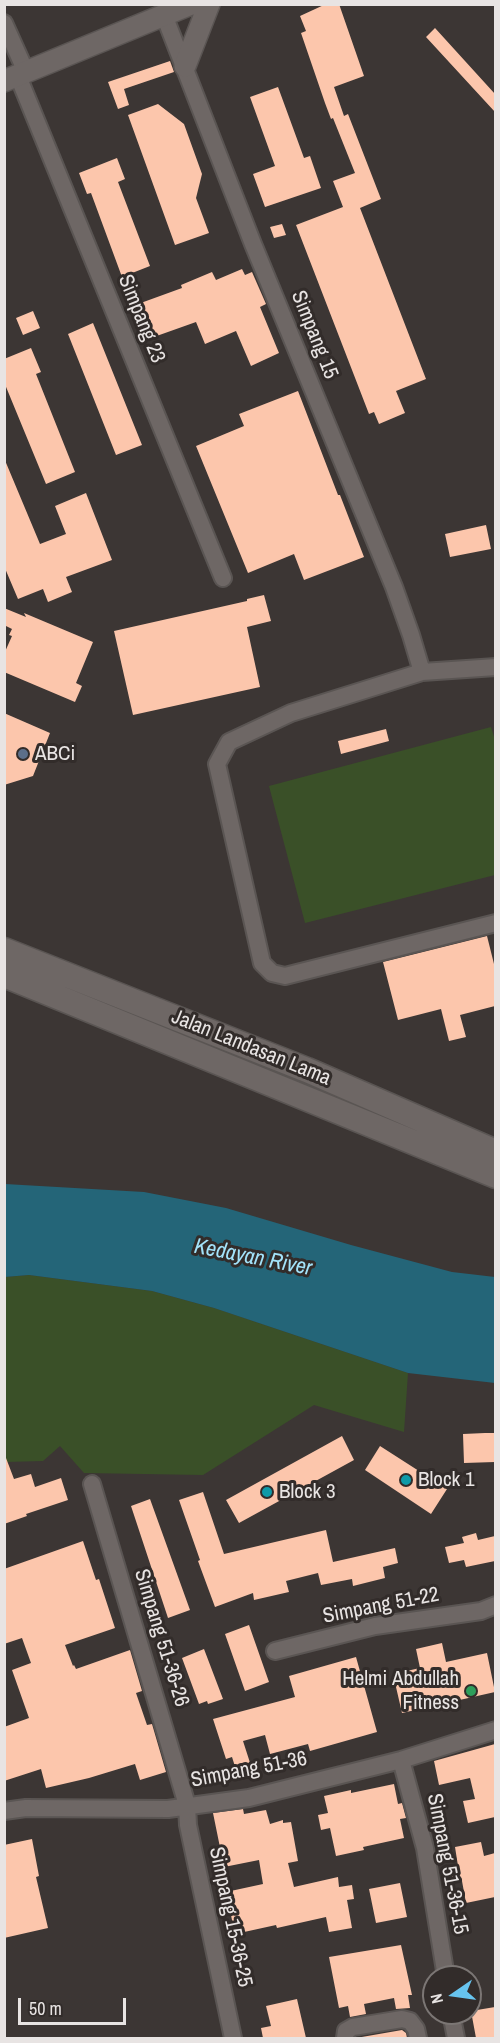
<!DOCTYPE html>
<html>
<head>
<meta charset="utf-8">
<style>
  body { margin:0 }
  #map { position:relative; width:500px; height:2043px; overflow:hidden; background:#3c3634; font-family:"Archivo Narrow",sans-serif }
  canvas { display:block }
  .frame { position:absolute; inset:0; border:6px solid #e8e4e3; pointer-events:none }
  .north { position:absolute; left:422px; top:1965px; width:60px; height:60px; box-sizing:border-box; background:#322c2a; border:2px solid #7b7674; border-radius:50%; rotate:257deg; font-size:16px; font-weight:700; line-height:24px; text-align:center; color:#e8e4e3 }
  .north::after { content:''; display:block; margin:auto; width:21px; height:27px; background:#67c4ef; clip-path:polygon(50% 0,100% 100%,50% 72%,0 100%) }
  .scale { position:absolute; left:18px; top:1998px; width:108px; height:27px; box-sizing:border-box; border:3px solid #e8e4e3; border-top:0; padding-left:8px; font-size:18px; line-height:21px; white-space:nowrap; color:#e8e4e3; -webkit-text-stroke:4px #322c2a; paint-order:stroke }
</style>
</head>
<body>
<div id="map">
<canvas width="500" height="2043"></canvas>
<div class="frame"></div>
<div class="north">N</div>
<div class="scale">50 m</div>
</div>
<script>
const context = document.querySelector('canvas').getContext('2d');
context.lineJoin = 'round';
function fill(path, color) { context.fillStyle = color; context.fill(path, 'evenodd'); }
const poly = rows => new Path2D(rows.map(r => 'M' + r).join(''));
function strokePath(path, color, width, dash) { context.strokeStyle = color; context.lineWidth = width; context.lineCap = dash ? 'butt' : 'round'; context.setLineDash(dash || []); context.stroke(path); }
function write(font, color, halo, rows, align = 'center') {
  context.font = font + ' "Archivo Narrow",sans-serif'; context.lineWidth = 6; context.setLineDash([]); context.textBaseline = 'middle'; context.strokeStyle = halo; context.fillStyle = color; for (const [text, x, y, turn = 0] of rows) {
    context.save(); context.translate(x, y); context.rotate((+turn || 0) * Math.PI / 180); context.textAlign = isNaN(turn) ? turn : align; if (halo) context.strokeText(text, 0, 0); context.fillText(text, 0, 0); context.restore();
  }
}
fill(poly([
  [491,727,496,743,495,875,305,923,269,786],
  [29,1275,152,1291,214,1308,408,1373,404,1432,314,1405,203,1475,84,1473,60,1446,43,1461,5,1462,5,1277]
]), '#3a5028');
fill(poly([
  [5,1184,144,1192,226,1208,351,1245,452,1272,495,1277,495,1383,408,1373,214,1308,152,1291,29,1275,5,1277]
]), '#246578');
fill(poly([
  [326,4,339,4,364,76,334,87,344,116,348,114,381,199,360,208,426,379,396,391,405,413,379,424,374,412,369,414,296,225,343,207,333,181,355,173,333,118,331,119,325,103,301,33,306,31,300,16],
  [435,28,495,94,495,112,426,37],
  [170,61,174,72,124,89,129,105,118,109,108,82],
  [278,87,304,158,310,156,321,188,265,207,253,174,275,166,250,97],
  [158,104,184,124,202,174,196,198,209,233,175,245,128,115],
  [117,158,125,179,118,182,150,266,122,277,91,193,87,194,79,173],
  [282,224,286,235,274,238,270,227],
  [242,269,245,275,252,272,266,304,260,307,279,353,251,366,236,331,205,344,196,322,151,338,138,304,182,288,181,285,212,272,216,280],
  [33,311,40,328,23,335,16,318],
  [93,323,142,445,116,455,68,334],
  [31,348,41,372,36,374,75,472,46,484,4,382,4,359],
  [298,391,338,495,340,495,364,557,304,580,294,554,248,573,196,446,244,426,239,414],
  [4,458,40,544,66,534,55,506,86,493,112,560,66,577,72,592,48,602,43,589,18,599,4,566],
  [486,525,491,549,450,557,445,534],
  [264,595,271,621,247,627,260,687,133,715,114,631,247,601,247,599],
  [4,608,26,617,24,613,93,642,76,683,82,686,75,702,4,672,4,654,12,636,9,635,12,629,4,625],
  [4,713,50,733,33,776,4,785],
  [386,729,389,741,341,754,338,741],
  [487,936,495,968,495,1006,460,1015,466,1037,449,1041,441,1009,398,1020,383,962],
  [485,1433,495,1433,495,1462,464,1463,463,1434],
  [342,1436,354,1460,239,1523,226,1500],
  [380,1446,447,1489,431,1514,365,1470],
  [4,1458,6,1458,14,1479,31,1474,35,1487,61,1478,68,1500,26,1514,27,1516,4,1524],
  [203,1492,224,1554,326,1530,333,1562,395,1548,398,1563,383,1567,385,1578,353,1586,352,1579,321,1585,318,1573,286,1581,289,1592,254,1600,253,1593,215,1607,198,1561,200,1560,179,1500],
  [150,1499,190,1610,168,1618,131,1506],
  [476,1533,478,1540,495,1536,495,1561,466,1567,464,1560,449,1563,445,1547,464,1543,462,1537],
  [83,1541,96,1580,99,1579,115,1628,65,1645,73,1666,74,1665,76,1669,130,1650,142,1691,136,1693,147,1725,152,1724,166,1772,140,1780,135,1764,89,1778,46,1788,41,1769,4,1781,4,1727,29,1718,12,1670,31,1663,22,1638,4,1644,4,1569],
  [249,1625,269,1682,245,1691,225,1634],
  [442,1643,446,1662,487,1653,495,1692,402,1713,393,1674,420,1668,416,1649],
  [204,1649,223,1699,208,1704,207,1701,199,1704,182,1658],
  [356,1657,377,1732,310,1751,308,1744,270,1754,265,1735,243,1741,253,1772,238,1776,232,1757,226,1759,213,1719,295,1697,289,1676],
  [495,1744,495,1817,468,1823,463,1801,475,1799,470,1778,439,1785,434,1761],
  [394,1784,398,1804,402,1803,406,1818,400,1819,404,1838,363,1847,364,1850,336,1856,330,1828,321,1830,318,1815,328,1813,324,1796,351,1790,351,1793],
  [243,1809,244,1814,266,1810,270,1824,283,1820,283,1823,291,1822,298,1861,288,1863,294,1887,338,1877,339,1887,352,1885,354,1899,347,1900,352,1928,329,1932,326,1917,277,1928,276,1925,235,1934,226,1892,263,1884,259,1860,224,1867,213,1813],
  [32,1839,39,1876,36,1877,48,1928,4,1938,4,1845],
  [481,1842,484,1856,495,1853,495,1897,466,1903,462,1881,452,1883,449,1868,458,1866,455,1847],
  [400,1883,407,1917,376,1923,369,1889],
  [401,1945,412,1995,408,1995,410,2008,396,2009,394,1998,364,2004,366,2014,350,2017,348,2006,339,2008,329,1957],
  [297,1999,306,2038,263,2038,261,2028,271,2026,266,2006],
  [495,2007,495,2038,476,2038,471,2011],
  [402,2030,406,2033,407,2038,356,2038]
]), '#fcc6ac');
const minor = poly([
  [164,15,253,244,394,587,411,635,422,672],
  [4,23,26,72],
  [18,76,223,578],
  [496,667,422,672,291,713,229,742,217,764,262,963,272,973,285,976,496,923],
  [92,1484,187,1805,188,1825,233,2038],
  [275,1651,375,1626,481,1611,496,1605],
  [401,1760,425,1848,446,1977],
  [4,1811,26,1808,168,1809,249,1798,401,1760,496,1730],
  [451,2013,456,2038],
  [345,2038,346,2031,353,2027,402,2019,410,2021,416,2029,418,2038]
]);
const tertiary = poly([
  [185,66,209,4],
  [4,81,191,4]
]);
const secondary = poly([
  [4,950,307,1070,496,1152],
  [4,975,496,1176]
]);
strokePath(minor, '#5a5553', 20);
strokePath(tertiary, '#5a5553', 24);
strokePath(secondary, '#5a5553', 27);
strokePath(minor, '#6e6765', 16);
strokePath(tertiary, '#6e6765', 21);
strokePath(secondary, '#6e6765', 24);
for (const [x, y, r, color] of [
  [23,754,6,"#5c6f8a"],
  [406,1480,6,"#0f9aa8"],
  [267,1492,6,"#0f9aa8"],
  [471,1691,6,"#2e9e5b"]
]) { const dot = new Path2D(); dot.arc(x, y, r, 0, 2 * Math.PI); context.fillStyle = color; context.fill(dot); strokePath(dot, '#322c2a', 2); }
write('21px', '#e8e4e3', '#322c2a', [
  ["Simpang 23",141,319,68],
  ["Simpang 15",314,335,68],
  ["Jalan Landasan Lama",251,1048,22],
  ["Simpang 51-22",381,1606,-11],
  ["Simpang 51-36-26",161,1638,73],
  ["Simpang 51-36",249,1770,-11],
  ["Simpang 51-36-15",447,1864,79],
  ["Simpang 15-36-25",230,1917,78]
]);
write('21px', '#e8e4e3', '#322c2a', [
  ["ABCi",35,754],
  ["Block 1",418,1480],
  ["Block 3",279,1492],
  ["Helmi Abdullah",459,1679,"right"],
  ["Fitness",459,1703,"right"]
], 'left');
write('italic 22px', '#a3e3fa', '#322c2a', [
  ["Kedayan River",253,1258,11]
]);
</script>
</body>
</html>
